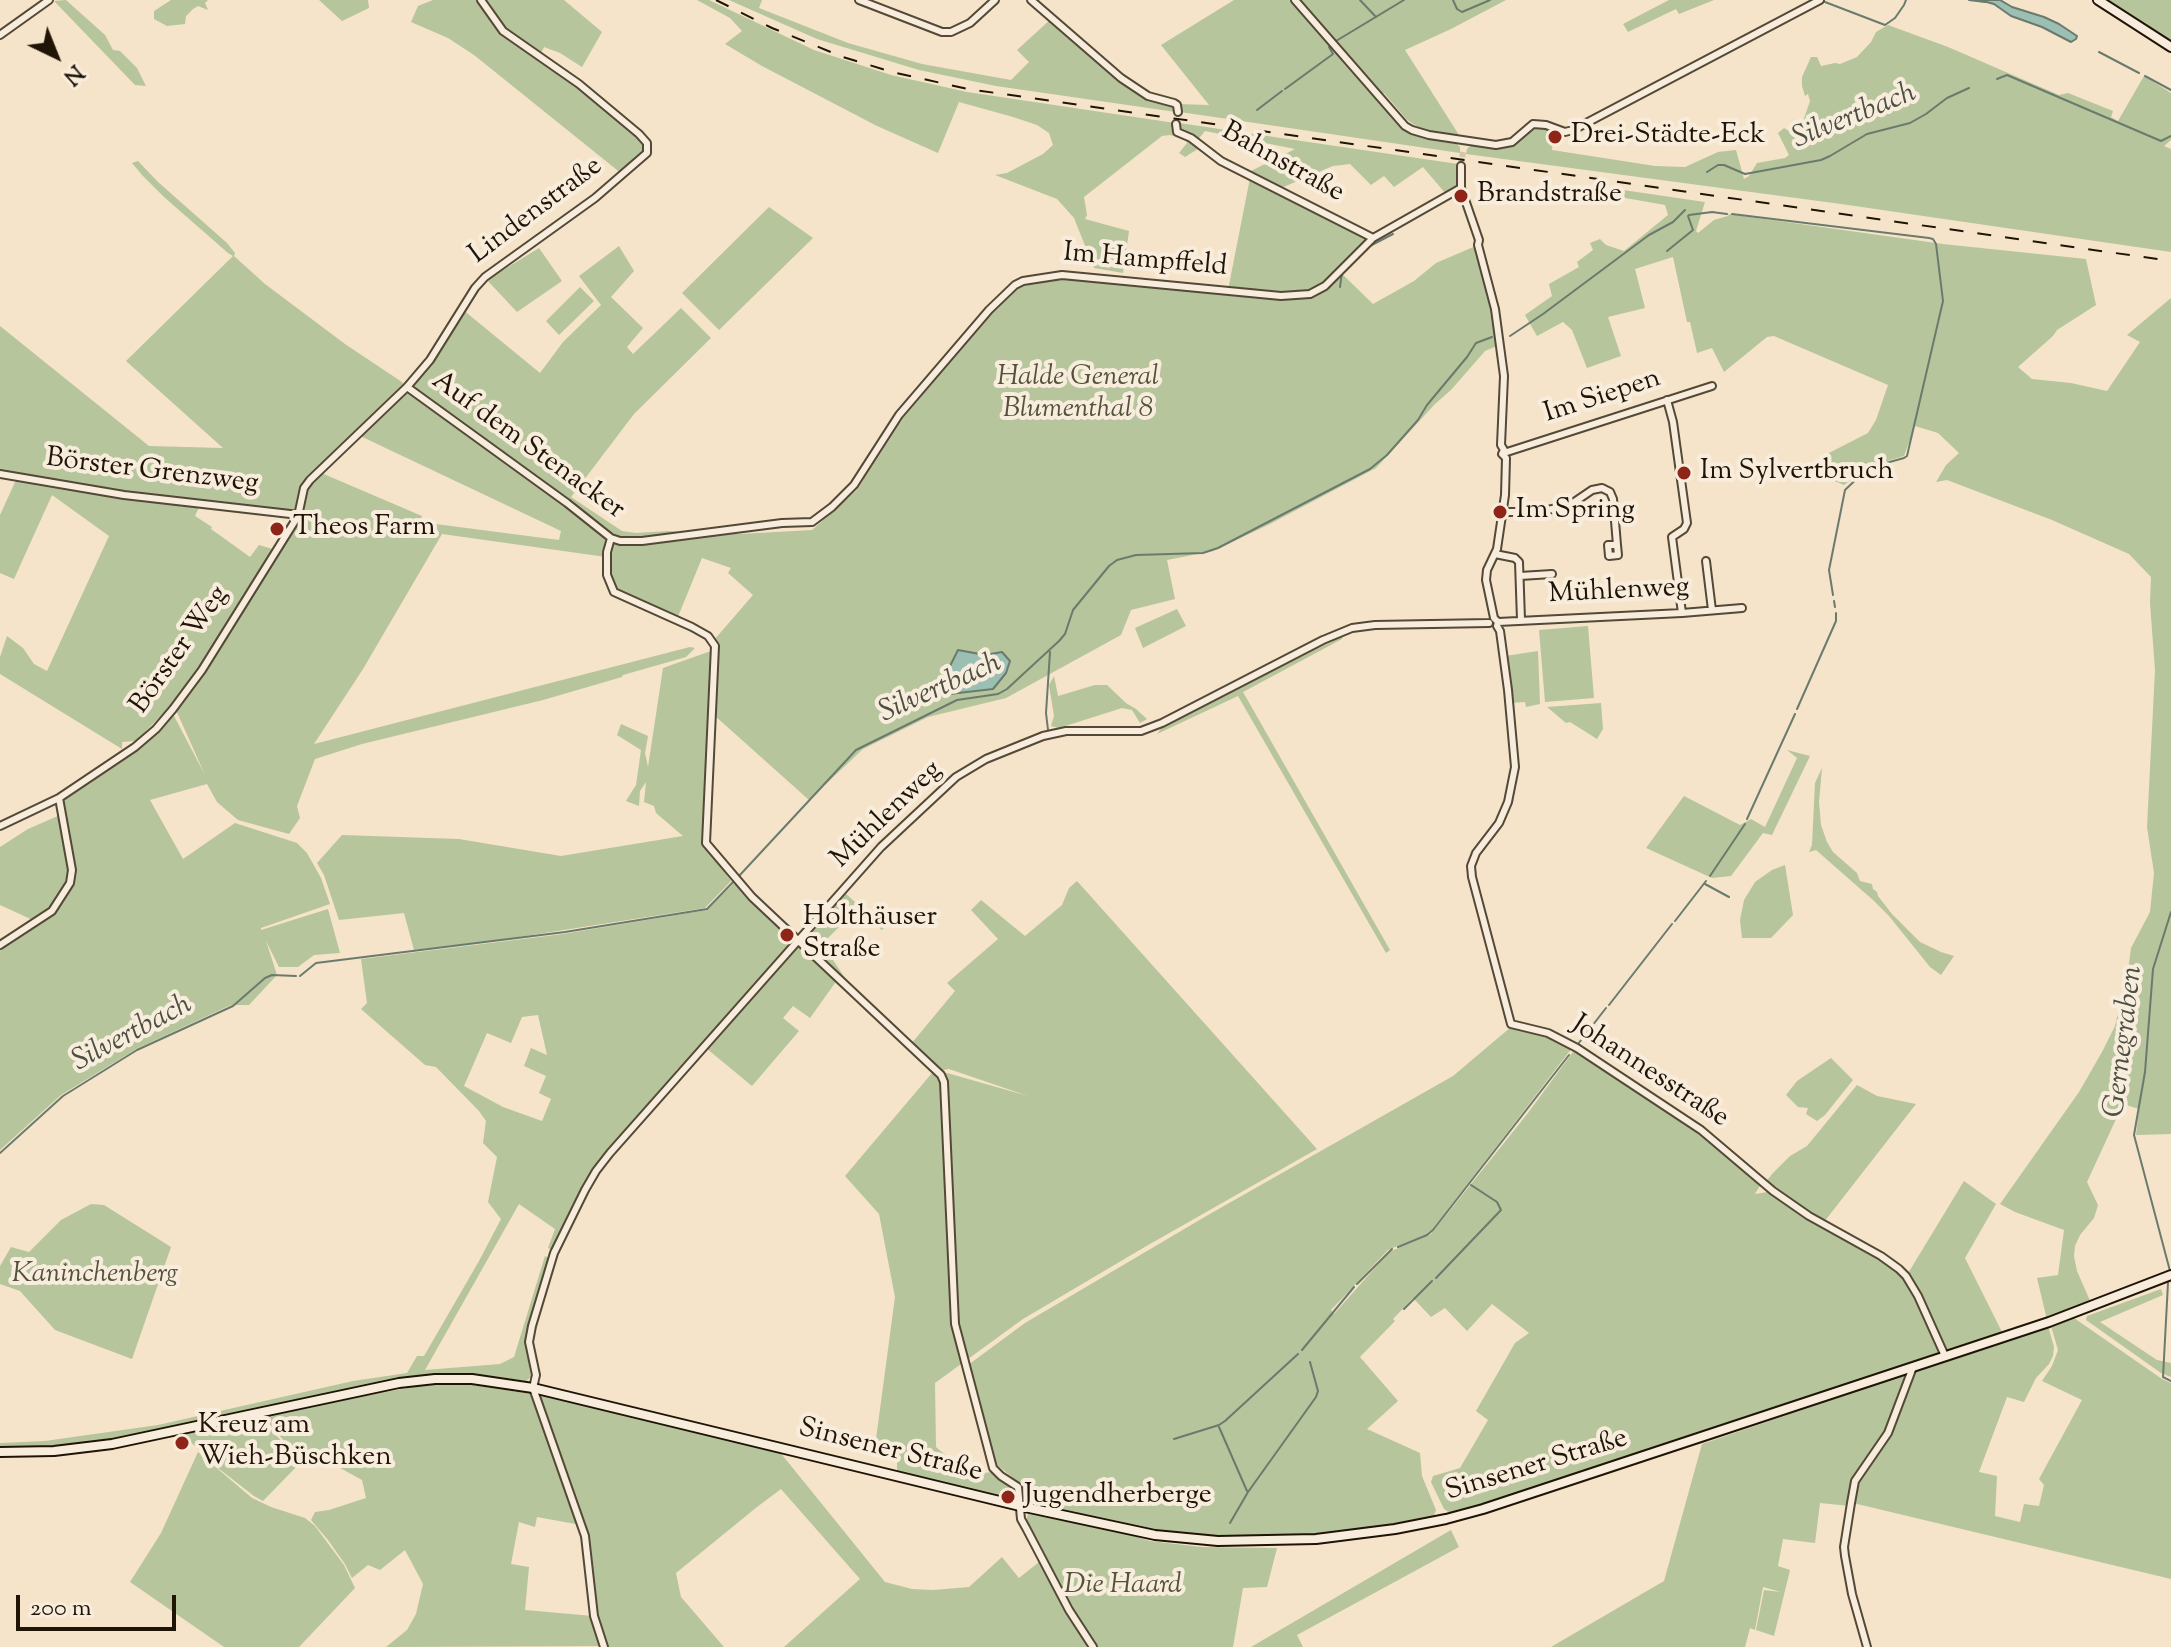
<!DOCTYPE html>
<html>
<head>
<meta charset="utf-8">
<style>
  body { margin:0 }
  #map { position:relative; width:2171px; height:1647px; overflow:hidden; background:#f5e4c9; font-family:"Sorts Mill Goudy",serif }
  canvas { display:block }
  .north { position:absolute; left:16px; top:16px; width:80px; height:80px; -webkit-text-stroke:6px #f8eddc; paint-order:stroke; rotate:137deg; font-size:22px; font-weight:700; line-height:32px; text-align:center; color:#1f1406 }
  .north::after { content:''; display:block; margin:auto; width:28px; height:36px; background:#1f1406; clip-path:polygon(50% 0,100% 100%,50% 72%,0 100%) }
  .scale { position:absolute; left:16px; top:1595px; width:160px; height:36px; box-sizing:border-box; border:4px solid #1f1406; border-top:0; padding-left:10px; font-size:24px; line-height:28px; white-space:nowrap; color:#1f1406; -webkit-text-stroke:6px #f8eddc; paint-order:stroke }
</style>
</head>
<body>
<div id="map">
<canvas width="2171" height="1647"></canvas>
<div class="north">N</div>
<div class="scale">200 m</div>
</div>
<script>
const context = document.querySelector('canvas').getContext('2d');
context.lineJoin = 'round';
function fill(path, color) { context.fillStyle = color; context.fill(path, 'evenodd'); }
const poly = rows => new Path2D(rows.map(r => 'M' + r).join(''));
function strokePath(path, color, width, dash) { context.strokeStyle = color; context.lineWidth = width; context.lineCap = dash ? 'butt' : 'round'; context.setLineDash(dash || []); context.stroke(path); }
function write(font, color, halo, rows, align = 'center') {
  context.font = font + ' "Sorts Mill Goudy",serif'; context.lineWidth = 8; context.setLineDash([]); context.textBaseline = 'middle'; context.strokeStyle = halo; context.fillStyle = color; for (const [text, x, y, turn = 0] of rows) {
    context.save(); context.translate(x, y); context.rotate((+turn || 0) * Math.PI / 180); context.textAlign = isNaN(turn) ? turn : align; if (halo) context.strokeText(text, 0, 0); context.fillText(text, 0, 0); context.restore();
  }
}
fill(poly([
  [66,0,105,35,113,50,120,51,137,68,146,86,135,85,54,1],
  [171,0,208,0,205,3,208,10,198,6,193,9,186,16,185,24,167,26,154,19,154,11],
  [319,0,368,0,369,8,342,21],
  [433,0,564,0,602,32,582,67,560,53,544,47,539,58,579,84,638,134,645,148,643,155,622,174,474,55,448,38,411,22,418,6],
  [697,0,709,0,814,50,891,75,967,92,1175,123,1175,129,1201,147,1185,157,1179,153,1187,143,1186,140,1170,135,1162,136,1084,197,1087,215,1085,219,1129,231,1123,273,1094,268,1074,218,1057,199,995,175,1007,173,1043,154,1053,145,1049,133,1037,125,1013,117,959,102,938,153,877,126,762,66,725,44,742,31,730,18],
  [729,0,762,0,759,8,848,43,922,64,1011,80,1029,62,1017,50,1051,19,1131,86,1174,104,1176,112,996,86,919,70,817,39],
  [1234,0,1506,0,1451,29,1405,50,1459,135,1421,129,1407,120,1384,93,1376,99,1409,133,1455,142,1460,147,1460,153,1180,112,1178,104,1209,105,1161,45],
  [1669,0,1714,0,1679,14,1676,9,1628,32,1623,24],
  [2108,0,2171,0,2171,41,2129,13],
  [1888,25,1948,47,2059,95,2068,93,2113,111,2111,117,2118,121,2144,76,2171,93,2171,140,2164,146,2171,149,2171,252,1841,204,1466,154,1467,149,1472,144,1497,148,1533,127,1544,127,1553,132,1552,150,1655,166,1685,167,1718,152,1736,150,1744,179,1749,176,1757,163,1785,158,1789,155,1778,133,1784,128,1798,136,1810,101,1808,94,1805,96,1802,86,1802,77,1811,57,1817,57,1821,66,1835,63,1840,64,1857,57,1871,42,1876,32],
  [1179,123,1458,164,1458,185,1446,194,1423,167,1394,187,1384,176,1371,185,1350,164,1333,166,1281,188,1247,173,1295,149,1205,131,1197,141,1179,131],
  [138,161,158,182,227,243,235,253,234,256,265,284,345,344,399,380,602,531,607,546,606,557,442,534,363,669,314,744,690,647,695,648,686,657,623,675,622,677,543,700,362,744,315,759,297,806,300,818,289,834,238,820,217,802,207,784,150,800,183,859,235,823,297,843,307,853,321,878,330,904,261,928,261,930,328,909,340,953,314,955,298,967,279,967,266,941,277,975,249,1005,231,1005,138,1048,61,1095,0,1150,0,947,44,920,55,911,67,894,71,884,62,800,138,749,156,734,173,714,205,775,176,710,220,649,299,520,300,514,129,493,0,472,0,326,149,446,223,448,126,361,233,256,228,253,164,197,142,175,132,163],
  [356,434,561,531,559,540,420,522,422,516,319,472],
  [1250,178,1367,238,1337,269,1373,304,1414,281,1436,263,1478,245,1494,309,1497,346,1485,351,1451,390,1435,404,1376,468,1268,525,1213,551,1167,560,1175,599,1131,610,1121,635,1006,698,928,717,863,749,809,800,714,715,714,640,753,595,728,573,731,568,702,558,677,619,614,590,609,580,608,551,612,537,409,387,462,309,540,373,563,342,601,305,579,276,619,246,634,271,611,297,643,328,627,347,633,354,681,308,711,338,634,414,571,497,622,531,636,533,668,531,740,534,812,530,857,490,904,417,997,307,1019,287,1061,275,1228,290],
  [1616,189,1705,202,1696,231,1698,233,1714,220,1728,216,1729,214,1943,244,2086,259,2096,305,2057,330,2053,336,2018,367,2032,379,2071,383,2107,391,2140,342,2127,335,2171,298,2171,1134,2136,1135,2139,1109,2123,1104,2087,1182,2098,1205,2094,1218,2080,1235,2075,1246,2074,1256,2077,1271,2091,1303,2047,1320,2037,1278,2058,1275,2064,1230,2015,1212,2000,1204,2079,1092,2102,1052,2115,1026,2128,971,2131,948,2150,912,2154,873,2147,827,2155,670,2150,603,2151,577,2129,554,2052,520,1947,480,1936,482,1946,465,1959,453,1938,433,1915,426,1904,456,1867,467,1844,485,1811,471,1825,455,1868,433,1876,420,1888,385,1774,336,1767,337,1724,372,1712,348,1697,353,1690,322,1687,322,1673,257,1635,269,1645,308,1608,317,1621,356,1587,368,1572,330,1563,322,1537,336,1525,315,1552,296,1549,284,1579,267,1577,262,1593,250,1590,243,1600,239,1606,245,1624,251,1668,215,1665,205,1614,196],
  [769,207,813,238,719,330,682,293],
  [539,248,562,281,517,312,487,280],
  [580,287,594,301,559,335,546,321],
  [16,480,128,497,201,503,195,516,212,527,211,529,250,557,259,545,276,550,210,654,179,697,136,741,122,742,122,749,0,674,0,657,7,636,23,648,34,664,47,671,109,536,52,495,14,579,0,573,0,515],
  [1177,609,1186,626,1143,648,1135,628],
  [1588,626,1594,698,1545,702,1539,630],
  [1343,636,1342,639,1243,692,1390,950,1386,953,1238,696,1157,734,1163,726],
  [711,651,705,846,731,881,705,908,506,939,414,950,404,913,339,920,324,875,317,863,342,835,459,839,561,856,683,836,656,813,654,806,644,802,646,782,640,791,639,806,626,801,636,785,641,750,617,735,621,724,648,736,645,753,648,767,663,668],
  [1538,651,1540,704,1526,707,1525,702,1511,703,1505,656],
  [1054,676,1058,696,1095,685,1107,685,1126,703,1136,709,1147,719,1140,723,1132,710,1122,708,1059,728,1051,726,1054,716,1049,685],
  [1601,703,1603,729,1597,739,1570,722,1566,723,1547,707],
  [1787,750,1810,756,1772,835,1763,833,1731,876,1712,878,1646,848,1684,796,1740,825,1751,819,1765,827,1797,758],
  [1822,768,1819,802,1821,825,1827,842,1833,852,1857,873,1860,881,1872,884,1873,889,1877,892,1878,896,1892,914,1920,942,1941,952,1954,956,1941,975,1930,967,1889,916,1873,900,1816,850,1809,852,1812,845,1815,783],
  [60,815,70,870,68,882,51,909,35,921,0,905,0,847,28,829],
  [1785,865,1793,915,1771,938,1742,938,1740,920,1744,900,1755,882,1772,870],
  [1077,881,1317,1149,1143,1248,1023,1319,935,1383,936,1447,969,1475,992,1472,1012,1487,1005,1499,897,1471,897,1457,876,1439,895,1297,879,1214,845,1176,932,1073,947,1073,1028,1096,949,1069,938,1071,911,1044,955,991,947,983,998,939,971,910,981,900,1025,936,1062,905,1069,888],
  [734,883,793,941,793,947,680,1072,679,1068,676,1070,678,1074,594,1169,582,1189,552,1250,548,1248,555,1229,519,1204,425,1370,500,1364,514,1357,545,1256,549,1258,525,1341,531,1377,526,1381,484,1375,423,1376,350,1388,117,1441,80,1446,0,1450,0,1443,45,1441,158,1425,353,1381,407,1373,417,1356,424,1356,479,1261,501,1219,488,1202,497,1157,483,1143,486,1121,479,1111,436,1067,425,1065,361,1009,367,1003,361,959,563,934,706,910],
  [538,1015,547,1055,531,1048,524,1066,546,1076,539,1093,551,1099,542,1121,503,1107,464,1086,487,1033,511,1043,522,1017],
  [845,893,884,928,882,930,856,910,827,939,823,945,847,981,842,979,802,943],
  [799,945,834,977,835,983,810,1018,793,1006,783,1018,799,1031,752,1086,706,1048],
  [1511,1027,1546,1035,1572,1048,1433,1229,1427,1234,1388,1250,1331,1310,1334,1314,1389,1252,1431,1234,1528,1113,1575,1049,1662,1103,1762,1182,1755,1194,1774,1191,1765,1183,1772,1174,1790,1156,1807,1146,1857,1085,1877,1096,1916,1104,1824,1222,1881,1256,1906,1276,1941,1347,1941,1354,1500,1501,1450,1513,1444,1509,1431,1482,1433,1476,1460,1468,1488,1420,1476,1411,1515,1343,1529,1333,1492,1304,1467,1331,1445,1308,1431,1317,1413,1298,1393,1319,1395,1321,1360,1357,1398,1401,1367,1429,1420,1453,1422,1476,1436,1510,1433,1518,1349,1531,1302,1536,1236,1539,1154,1531,1026,1504,1019,1483,996,1464,985,1431,968,1365,1025,1323,1208,1215,1453,1076],
  [1831,1058,1853,1080,1825,1115,1817,1121,1806,1114,1808,1108,1798,1107,1786,1095,1797,1081],
  [1964,1181,1996,1204,1965,1258,2003,1334,1946,1354,1907,1275],
  [91,1204,104,1205,171,1247,132,1359,55,1330,20,1291,0,1284,0,1266,11,1247,29,1252,61,1220],
  [2161,1289,2163,1295,2100,1322,2157,1360,2171,1363,2171,1377,2161,1373,2086,1320,2087,1316],
  [2074,1318,2162,1379,2171,1383,2171,1579,1853,1503,1857,1482,1875,1458,1914,1370,2048,1326,2054,1347,2053,1356,2049,1364,2036,1378,2024,1402,2007,1397,1979,1472,1997,1476,1995,1516,2020,1522,2024,1504,2039,1506,2044,1485,2039,1479,2082,1400,2042,1381,2052,1366,2058,1350,2051,1326],
  [1908,1374,1886,1433,1854,1481,1849,1506,1820,1503,1815,1543,1783,1539,1778,1566,1790,1570,1774,1636,1756,1630,1764,1590,1781,1592,1763,1587,1755,1630,1750,1628,1745,1647,1551,1647,1664,1581,1702,1444],
  [429,1384,466,1384,532,1394,581,1525,537,1517,535,1527,519,1522,511,1564,529,1567,525,1610,593,1616,604,1646,386,1647,407,1630,416,1614,423,1584,405,1550,380,1570,368,1565,352,1578,345,1564,328,1540,311,1520,315,1512,329,1510,366,1498,362,1480,311,1452,301,1461,262,1415],
  [536,1392,779,1451,885,1582,912,1589,933,1590,969,1587,1002,1557,1019,1578,1039,1562,1068,1616,1089,1647,784,1647,860,1579,781,1489,757,1507,676,1573,681,1597,724,1647,605,1647,595,1616,586,1536],
  [259,1415,300,1463,263,1501,254,1496,218,1468,180,1432],
  [198,1452,252,1498,271,1507,305,1518,315,1526,344,1565,355,1588,299,1647,224,1647,130,1582,161,1533],
  [1028,1514,1120,1532,1150,1541,1202,1547,1277,1548,1267,1587,1243,1588,1233,1647,1098,1647,1074,1610,1028,1527,1026,1521],
  [1451,1530,1459,1547,1297,1635,1303,1647,1251,1647]
]), '#b6c59b');
const water = poly([
  [1979,0,2000,0,2012,7,2044,17,2059,24,2077,36,2076,39,2071,42,2042,27,2011,16,1994,4,1979,0],
  [958,650,985,655,1002,652,1010,661,1006,673,993,689,941,695,947,672,958,650]
]);
fill(water, '#9cbfb3');
strokePath(water, '#6a7b6e', 2);
strokePath(poly([
  [1360,0,1376,17],
  [1453,0,1457,9,1462,12,1490,0],
  [1969,0,1985,2],
  [1825,2,1885,25,1895,18,1904,5,1906,0],
  [1336,41,1404,0],
  [2099,52,2139,73],
  [2145,76,2171,90],
  [1997,79,2007,75,2161,141,2171,136],
  [1285,89,1333,54,1329,47],
  [1257,110,1282,91],
  [1707,172,1718,165,1724,165,1745,174,1821,160,1830,156,1867,134,1910,123,1926,114,1947,98,1969,88],
  [1732,214,1929,238,1933,239,1936,244,1943,301,1907,456,1904,458,1868,468,1845,490,1829,570,1833,595],
  [1689,215,1712,212,1727,214],
  [1366,248,1393,234],
  [1667,251,1693,230,1688,216],
  [1340,287,1342,272],
  [1510,336,1543,314,1649,235,1673,222,1685,210],
  [1834,601,1835,607],
  [1797,709,1836,621,1836,613],
  [1048,730,1046,713,1050,652],
  [1747,819,1795,714],
  [739,876,856,750,957,700,998,694,1007,689,1059,641,1065,634,1073,610,1109,566,1117,560,1136,555,1203,553,1218,548,1370,469,1387,455,1418,420,1427,405,1467,357,1476,343,1492,337],
  [1710,876,1745,824],
  [1705,884,1729,897],
  [1675,921,1706,881],
  [300,976,316,963,565,932,707,909,734,881],
  [1609,1005,1672,924],
  [1578,1044,1606,1008],
  [0,1153,63,1096,137,1050,233,1006,265,978,272,975,296,976],
  [1398,1247,1427,1235,1433,1230,1569,1055],
  [2170,1271,2134,1135,2145,1072,2153,969,2171,912],
  [1436,1278,1501,1210,1497,1202,1471,1185],
  [2168,1283,2163,1377,2171,1381],
  [1357,1284,1392,1249],
  [1404,1309,1432,1281],
  [1302,1350,1354,1287],
  [1219,1427,1247,1491],
  [1174,1439,1219,1425,1225,1421,1298,1354],
  [1230,1523,1248,1492,1316,1397,1318,1391,1310,1362]
]), '#6a7b6e', 2);
strokePath(poly([
  [1461,166,1463,152]
]), '#d5c5ac', 6, [6, 3]);
const street = poly([
  [859,0,942,32,951,32,970,23,995,0],
  [1031,0,1121,78,1148,96,1174,103,1177,105,1178,112],
  [1295,0,1405,126,1412,130,1429,135,1496,145,1512,142,1533,124,1546,125,1565,132,1573,130,1820,0],
  [0,35,49,0],
  [1176,124,1177,132,1191,138,1221,161,1373,238],
  [1461,166,1461,188,1479,240,1478,245,1495,309,1504,376,1501,445,1504,450,1502,454,1506,458,1505,495,1497,549,1487,570,1486,580,1494,618,1498,622,1497,626,1500,631,1508,690,1515,767,1508,802,1499,823,1476,853,1471,866,1472,877,1511,1024,1548,1033,1577,1048,1701,1130,1773,1191,1809,1216,1881,1256,1899,1269,1906,1276,1918,1296,1945,1356],
  [407,387,567,503,611,538,620,541,642,541,782,523,812,522,832,507,854,485,899,415,989,310,1015,285,1023,281,1062,275,1281,296,1310,294,1325,286,1373,238,1461,188],
  [1667,400,1673,422,1687,523,1684,529,1672,537,1682,613],
  [1507,452,1712,386],
  [0,474,124,495,299,515],
  [1502,512,1539,512,1570,505,1592,490,1602,488,1610,492,1613,499,1615,521,1617,545,1608,545,1609,556,1618,555,1617,545],
  [611,538,607,552,607,575,614,592,692,627,708,636,715,646,706,843,752,897,941,1075,944,1082,955,1324,983,1430,993,1468,1001,1476,1018,1487,1021,1519,1026,1528,1069,1610,1093,1647],
  [1495,554,1515,558,1519,562,1521,620],
  [1706,561,1712,610],
  [1520,576,1552,574],
  [1498,622,1682,613,1742,608],
  [0,826,59,798,135,747,156,729,173,709,202,670,298,516,304,488,310,480,407,387,430,360,475,288,485,277,595,198,647,153,647,143,639,134,579,84,503,31,481,0],
  [0,945,52,911,70,883,72,870,59,798],
  [604,1647,594,1616,585,1536,533,1388,536,1375,529,1342,532,1326,554,1253,585,1190,596,1171,610,1153,881,847,956,777,986,759,1043,736,1066,731,1141,731,1162,723,1323,640,1352,628,1375,625,1489,623],
  [1867,1647,1852,1594,1845,1556,1844,1547,1851,1503,1855,1481,1888,1433,1913,1367]
]);
const secondary = poly([
  [2098,0,2171,47],
  [0,1452,54,1451,112,1444,399,1383,435,1379,472,1379,533,1388,1020,1506,1155,1535,1218,1541,1316,1539,1395,1529,1446,1519,1483,1509,2049,1322,2171,1275]
]);
strokePath(street, '#544837', 10);
strokePath(secondary, '#1f1406', 12);
strokePath(street, '#f8eddc', 6);
strokePath(secondary, '#f8eddc', 8);
strokePath(poly([
  [716,0,772,28,843,57,892,72,968,89,2171,261]
]), '#1f1406', 2, [14, 14]);
for (const [x, y, r, color] of [
  [1555,137,8,"#8f2418"],
  [1461,196,8,"#8f2418"],
  [1684,473,8,"#8f2418"],
  [1500,512,8,"#8f2418"],
  [277,529,8,"#8f2418"],
  [787,935,8,"#8f2418"],
  [182,1443,8,"#8f2418"],
  [1008,1497,8,"#8f2418"]
]) { const dot = new Path2D(); dot.arc(x, y, r, 0, 2 * Math.PI); context.fillStyle = color; context.fill(dot); strokePath(dot, '#f8eddc', 3); }
write('28px', '#1f1406', '#f8eddc', [
  ["Drei-Städte-Eck",1571,137],
  ["Brandstraße",1477,196],
  ["Im Sylvertbruch",1700,473],
  ["Im Spring",1516,512],
  ["Theos Farm",293,529],
  ["Holthäuser",803,919],
  ["Straße",803,951],
  ["Kreuz am",198,1427],
  ["Wieh-Büschken",198,1459],
  ["Jugendherberge",1024,1497]
], 'left');
write('28px', '#1f1406', '#f8eddc', [
  ["Bahnstraße",1282,164,29],
  ["Lindenstraße",537,212,-37],
  ["Im Hampffeld",1145,262,5],
  ["Im Siepen",1603,398,-18],
  ["Auf dem Stenacker",527,447,36],
  ["Börster Grenzweg",152,473,7],
  ["Mühlenweg",1619,593,-3],
  ["Börster Weg",181,651,-55],
  ["Mühlenweg",888,816,-44],
  ["Johannesstraße",1649,1073,33],
  ["Sinsener Straße",890,1452,14],
  ["Sinsener Straße",1537,1467,-17]
]);
write('italic 28px', '#54523a', '#f8eddc', [
  ["Halde General",1078,379],
  ["Blumenthal 8",1078,411],
  ["Kaninchenberg",95,1276],
  ["Die Haard",1123,1587]
]);
write('italic 30px', '#4b5043', '#f8eddc', [
  ["Silvertbach",1855,118,-22],
  ["Silvertbach",941,690,-24],
  ["Silvertbach",133,1035,-28],
  ["Gernegraben",2126,1042,-83]
]);
</script>
</body>
</html>
